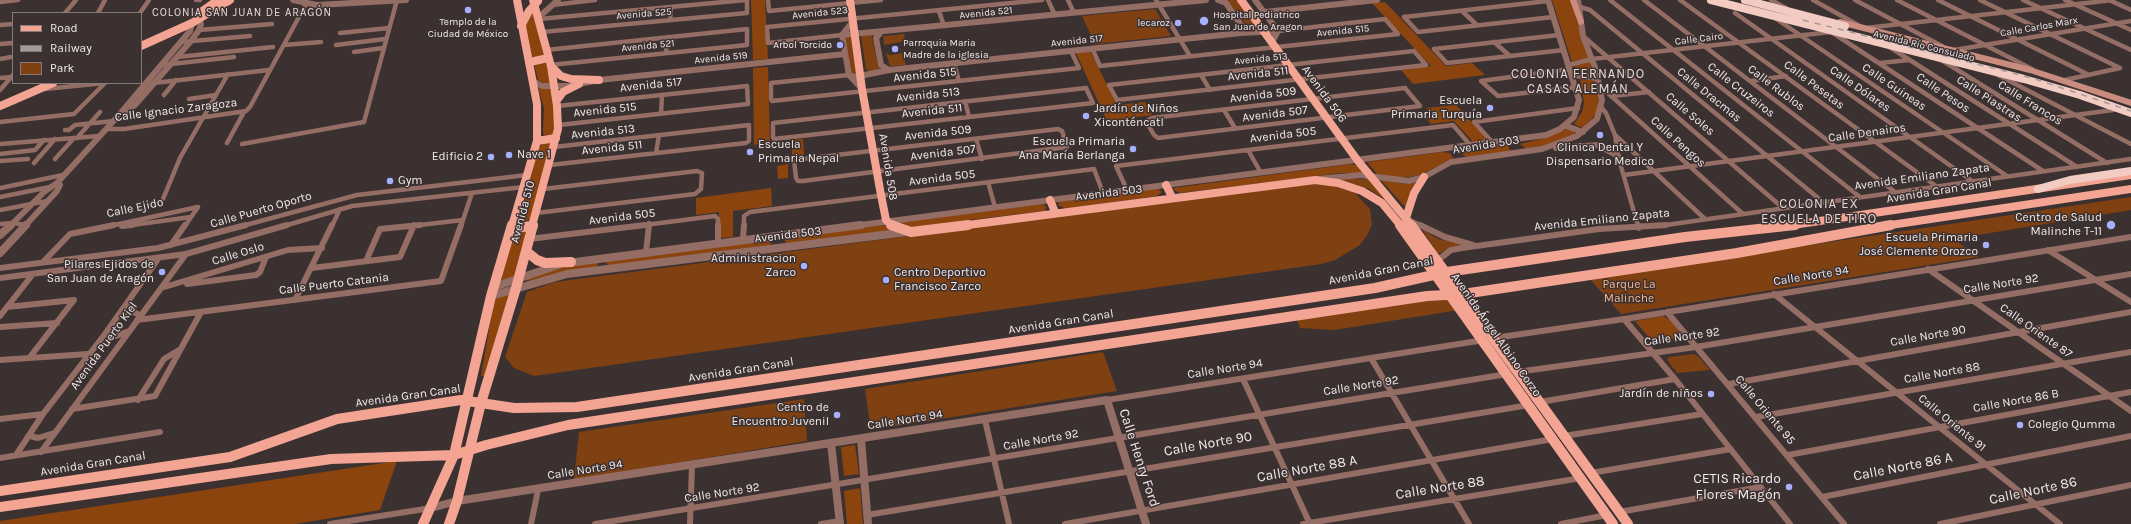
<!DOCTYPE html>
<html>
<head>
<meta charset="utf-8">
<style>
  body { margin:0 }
  #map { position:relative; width:2131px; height:524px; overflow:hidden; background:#3c3131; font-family:Karla,sans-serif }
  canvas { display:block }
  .legend { position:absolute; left:12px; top:12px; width:130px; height:72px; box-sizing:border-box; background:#3c3131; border:1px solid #847b7b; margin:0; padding:5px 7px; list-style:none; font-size:12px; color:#f1e9ea }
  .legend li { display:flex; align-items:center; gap:8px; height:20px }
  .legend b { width:20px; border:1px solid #847b7b }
</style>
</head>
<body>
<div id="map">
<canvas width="2131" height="524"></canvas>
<ul class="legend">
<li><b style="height:5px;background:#f3a493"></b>Road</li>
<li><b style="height:5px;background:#a39a9a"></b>Railway</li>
<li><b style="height:11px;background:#7f4012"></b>Park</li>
</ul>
</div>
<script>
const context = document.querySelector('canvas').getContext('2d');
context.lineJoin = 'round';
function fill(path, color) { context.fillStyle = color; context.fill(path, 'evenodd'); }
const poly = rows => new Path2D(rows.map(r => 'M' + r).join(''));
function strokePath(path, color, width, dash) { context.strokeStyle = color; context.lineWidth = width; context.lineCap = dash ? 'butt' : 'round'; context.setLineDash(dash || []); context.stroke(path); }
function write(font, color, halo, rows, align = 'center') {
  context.font = font + ' Karla,sans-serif'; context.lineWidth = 3; context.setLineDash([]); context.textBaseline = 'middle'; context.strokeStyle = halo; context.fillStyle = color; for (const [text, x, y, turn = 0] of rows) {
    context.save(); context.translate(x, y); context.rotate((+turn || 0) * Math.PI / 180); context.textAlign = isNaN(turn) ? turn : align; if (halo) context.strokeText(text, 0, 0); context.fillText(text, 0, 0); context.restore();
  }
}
fill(poly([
  [1227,0,1238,0,1257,29,1245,30,1247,26],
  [1155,9,1171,36,1095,44,1082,16],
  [851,34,857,74,852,76,845,36],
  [874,34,872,37,878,67,881,69,869,71,866,69,861,36],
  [904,34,906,41,884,45,883,36],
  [886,53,890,55,903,53,906,65,890,66],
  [1338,179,1368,179,1389,202,1369,189],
  [1309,184,1328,184,1354,192,1370,209,1372,224,1368,234,1360,245,1335,260,1321,264,534,376,514,368,505,357,527,292,555,282],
  [2131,197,2131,210,1953,239,1979,257,1621,314,1589,278],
  [1422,229,1438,239,1465,245,1450,248,1438,254],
  [1445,298,1459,310,1334,330,1300,328,1296,318],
  [1103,352,1117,391,871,430,865,389],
  [1694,354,1699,357,1710,370,1677,373,1667,360,1669,357],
  [804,399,807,441,574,480,579,432]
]), '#7f4012');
fill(poly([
  [751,0,765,0,768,59,753,60],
  [1552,0,1571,0,1589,58,1572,62],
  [1385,2,1446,66,1472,63,1485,75,1413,84,1401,70,1431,66,1372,3],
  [533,10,544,55,535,58,531,56,526,27,526,21],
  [1090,51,1117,105,1145,102,1152,115,1107,121,1076,53],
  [1590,60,1592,74,1576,72,1574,65],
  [546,61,551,84,544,83,538,80,534,63],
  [768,67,770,142,754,145,753,68],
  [1580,79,1595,80,1599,96,1597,113,1583,128,1574,124,1582,112,1584,103],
  [538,87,551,88,553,98,555,128,553,135,548,136,544,135,543,132,544,108],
  [1456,105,1488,140,1473,142,1454,121,1431,124,1425,116,1432,115,1426,108],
  [1566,129,1573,131,1575,134,1552,144,1533,148,1525,148,1520,144,1541,139],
  [803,139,804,156,792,157,792,140],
  [545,142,552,143,532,219,522,222,518,219,526,196,539,147],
  [1504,144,1508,145,1510,151,1468,157,1464,156,1460,151],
  [1442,152,1450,153,1453,158,1422,174,1410,177,1395,177,1377,174,1367,162],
  [788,164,788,178,778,179,777,166],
  [1351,164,1358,166,1366,173,1341,173,1180,193,1174,190,1173,188],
  [1381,180,1405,184,1417,183,1411,190,1406,208],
  [771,188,772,206,733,211,733,237,719,238,719,212,696,215,696,198],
  [1157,188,1162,192,1157,196,1066,209,1058,205,1059,202,1064,201],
  [1043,204,1046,207,1045,211,1036,212,912,227,897,222],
  [884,225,891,231,786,243,785,241,786,236],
  [527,231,516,277,499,281,513,233],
  [772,239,770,245,609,266,606,263,608,261],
  [597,261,598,265,595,268,526,281,527,279,557,267],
  [510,292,484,376,481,376,494,299],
  [1663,316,1670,320,1685,338,1652,341,1635,321],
  [855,445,859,474,844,476,841,447],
  [397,461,380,510,295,524,0,524,0,521],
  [860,488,863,524,847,524,844,491]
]), '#8b440e');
strokePath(poly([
  [196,0,200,0],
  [768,0,769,11,881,0],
  [1048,0,1055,15],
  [1068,0,1074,13],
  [1156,0,1190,56],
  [1610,0,1860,197],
  [1644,0,1895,192],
  [1680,0,1936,186],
  [1771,0,1786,8],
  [1813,0,1858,25],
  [1855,0,1942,46],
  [1897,0,2032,69],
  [1938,0,2089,75],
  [1980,0,2120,68],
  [2023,0,2131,50],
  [2065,0,2131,30],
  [2109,0,2131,10],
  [0,2,18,0],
  [552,5,595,0],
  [1580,7,1590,10,1823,202],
  [939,11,944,26],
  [1462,11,1477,25],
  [65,13,76,0],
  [98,13,105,0],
  [140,13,149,0],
  [1735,13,1972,181],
  [1404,17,1418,32,1553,17],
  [1404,17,1548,1],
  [1775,18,2007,176],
  [539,19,746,0],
  [670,20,671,7],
  [0,25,13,24],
  [1866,28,2113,0],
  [199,30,272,24],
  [1278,31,1385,19,1398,34],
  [542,32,747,13,747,0],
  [340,33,389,28],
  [1833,33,2043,171],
  [842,35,768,43,767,27,1042,0],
  [1583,36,1783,208],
  [181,42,250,36],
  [1494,42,1510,56],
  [0,44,13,43],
  [284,45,321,42],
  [336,45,385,39],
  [1092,48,1100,66,1398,34],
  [1891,48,2077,167],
  [1434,49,1447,63,1564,50],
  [1434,49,1559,35],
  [546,50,747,29,747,45,550,65],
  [1954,50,2131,21],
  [1414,51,1426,65,1117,100,1109,85,1414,51],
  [354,52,383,48],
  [666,53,667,37],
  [178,57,273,47],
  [0,59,11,57],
  [1943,61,2107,163],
  [954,63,959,81],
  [1880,63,1909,60],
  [162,65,234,57],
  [1569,65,1592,59,1831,32],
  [1570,69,1481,81,1498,96,1577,87],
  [849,75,771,83,771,99,772,101,1079,68,1071,51],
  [1201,75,1210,90],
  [1998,75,2131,144],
  [0,78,12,77],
  [2065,80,2120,68],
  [1751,81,1786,76],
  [145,84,269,70],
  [1600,86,1743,214],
  [1086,88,1093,103,774,139,773,137,773,123,1086,88],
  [1405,88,1420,106,1158,138,1154,135,1146,121,1152,118,1405,88],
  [45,89,104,83],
  [0,90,13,75],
  [164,95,176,80],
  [1612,96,1649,92],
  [189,99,216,95],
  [965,101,969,117],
  [557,106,747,86,748,104,559,125],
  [1601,107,1606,113,1615,135,1618,156,1638,226],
  [1224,110,1235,128],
  [661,114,662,95],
  [0,122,74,114,105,83],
  [1474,122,1578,108],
  [1474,122,1493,143],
  [106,129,124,129,246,111,250,107,306,4],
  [1058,129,1062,131,1067,147,803,181,798,181,796,178,794,160,1058,129],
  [65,130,69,130,75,125,114,121],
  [1615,135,1705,219],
  [77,138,100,112],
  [976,139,982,159],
  [227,143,244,112],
  [0,144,99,136],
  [242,144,364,122,397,0],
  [1248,150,1261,173],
  [656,153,659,135],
  [0,154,35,150,44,140],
  [55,159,74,138],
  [0,161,28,159],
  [34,163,55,139],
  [550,165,746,143,749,141,749,125,554,147],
  [1624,175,2113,110],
  [988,182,995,207],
  [0,188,63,175],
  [1127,190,1116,166,1453,125,1471,146],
  [0,197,50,187],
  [163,199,180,158,228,74],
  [0,210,47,201],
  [536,213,695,194,701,189,702,173,697,171,543,189],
  [1406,218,1422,226],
  [0,224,13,223,25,225],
  [110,226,198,207],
  [125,226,191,217],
  [185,226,198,207],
  [242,226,357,195,527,175],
  [284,226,352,206,524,187],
  [332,226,340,209],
  [411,226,463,220],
  [461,226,472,193],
  [637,226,715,216,718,219,718,226],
  [649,226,649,223],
  [744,226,744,216,750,212,1094,169,1103,193],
  [1659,226,2131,159]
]), '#946d65', 4.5);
strokePath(poly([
  [23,225,25,225],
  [718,225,718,243],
  [1420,225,1445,237,1473,245],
  [1638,225,1639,228],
  [122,226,132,225],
  [529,239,645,225],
  [743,239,744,225],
  [171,245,185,225],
  [2048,250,2131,302],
  [646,252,649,225],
  [1438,260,1451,250,1462,248,1599,229,1666,225],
  [366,261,380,229,420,225],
  [43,262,70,234,114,225],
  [0,268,158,248,246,225],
  [312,268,400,257,414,225],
  [1928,269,2131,411],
  [0,278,186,254,287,225],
  [187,284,256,275,260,272,266,257],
  [161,288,288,250,322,248],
  [1774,294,2060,524],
  [295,300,332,225],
  [7,307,74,300,30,357],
  [1667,312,1844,524],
  [0,316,33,274],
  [118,316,133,312,140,315],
  [1624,319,1675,379,1790,524],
  [137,320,441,281,461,225],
  [0,327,57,323],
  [105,334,116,336,129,331],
  [1494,338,1631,318,2131,237],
  [1371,358,1469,524],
  [0,360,88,354],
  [1517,372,1696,347,2131,274],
  [1243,379,1310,524],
  [1729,384,2131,312],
  [138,400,164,359,179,350],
  [1107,400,1484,340],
  [1540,402,1675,379],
  [72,409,155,396,201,312],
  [1756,417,2131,352],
  [0,419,43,414],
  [985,420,1009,524],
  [30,436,38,438,54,433],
  [1564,436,1702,414],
  [41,452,186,254],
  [16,455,43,414,105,334,158,259],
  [1788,455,2131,392],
  [0,458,160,432],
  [1591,473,1731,449],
  [1822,497,2131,436],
  [1619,512,1761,487],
  [867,515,1529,405],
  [330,524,431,508],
  [531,524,538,490],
  [595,524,1507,374],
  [690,524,692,465],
  [821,524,840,521],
  [1065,524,1553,439],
  [1303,524,1581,478],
  [1561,524,1607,515],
  [1940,524,2131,485]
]), '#946d65', 6);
strokePath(poly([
  [293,0,317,5,406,0],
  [1218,0,1226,3,1243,28,1241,33],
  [1255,0,1278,31,1272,42],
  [1265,12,1377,0],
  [539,17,558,0],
  [853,21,842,35,849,75,862,89],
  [881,32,876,38,881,65,889,70],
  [842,35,1206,0],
  [849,75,855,77,889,70,1241,33,1278,31],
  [1572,75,1598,78],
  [533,81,542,86,569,86,599,80,845,54],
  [123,113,135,105,191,41,199,30,201,24,198,20],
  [1566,126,1583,132],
  [1556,148,1598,145,1618,156],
  [1318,179,1361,175,1409,181,1424,177,1451,162,1542,149,1577,136,1597,119,1602,100,1596,70,1583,36,1578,0],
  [10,226,44,192,57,183,119,115,190,31,192,23],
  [25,226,57,191,60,185,57,183],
  [853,226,1546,135,1560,129,1574,117,1579,100,1548,0]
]), '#946d65', 6);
strokePath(poly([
  [0,235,11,225],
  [0,253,26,225],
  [568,263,861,225],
  [494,287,558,265],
  [491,296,567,274,907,232],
  [861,439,868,524],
  [831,443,840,524],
  [431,508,457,501,1107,400,1146,524]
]), '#946d65', 8);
strokePath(poly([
  [1573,0,1581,22],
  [1840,22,2030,70,2131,103]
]), '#c98c7f', 6);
strokePath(poly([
  [850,0,862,89,881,195,886,220,892,226],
  [1241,0,1358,161,1412,226],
  [198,14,218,0],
  [521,26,529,11,538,1],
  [141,46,192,23,230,0],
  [530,62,548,58],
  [551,66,561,76,571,79,599,80],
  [557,100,563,92,579,84],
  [0,106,53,83],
  [537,141,556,138],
  [1166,185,1172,197],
  [1050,200,1055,212],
  [1406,218,1414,193,1424,177],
  [512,226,537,141,537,104,517,0],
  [532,226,558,129,557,106,551,66,533,0],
  [960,226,1315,180,1338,183,1362,191,1382,203,1401,226],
  [1786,226,2131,175],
  [1884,226,2131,189]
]), '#f3a493', 8);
strokePath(poly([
  [891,225,911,232,968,225],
  [1400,225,1613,524],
  [1411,225,1628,524],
  [511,228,533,226],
  [526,251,537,260,545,263,571,262],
  [0,491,230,457,337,419,461,400,514,408,577,407,1375,288,1447,272,1685,237,1795,225],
  [0,507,331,459,454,455,486,445,568,425,1427,296,1463,294,1737,253,1891,225],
  [423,524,454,455,491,296,512,225],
  [449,524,457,501,481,403,516,288,533,225]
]), '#f3a493', 10);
strokePath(poly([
  [1711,0,2024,79,2080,95,2131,113],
  [1745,0,1845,26],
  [2038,189,2070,180,2131,171]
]), '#f2cbc3', 8);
strokePath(poly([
  [1803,20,2032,78,2131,111]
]), '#a39a9a', 1.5, [6, 6]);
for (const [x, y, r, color] of [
  [468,10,4,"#a7b0fc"],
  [1204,21,5,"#a7b0fc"],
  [1178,23,4,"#a7b0fc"],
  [840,45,4,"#a7b0fc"],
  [895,49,4,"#a7b0fc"],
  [1490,108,4,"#a7b0fc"],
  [1086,116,4,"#a7b0fc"],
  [1600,135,4,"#a7b0fc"],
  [1133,149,4,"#a7b0fc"],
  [750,152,4,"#a7b0fc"],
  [509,155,4,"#a7b0fc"],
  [491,157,4,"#a7b0fc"],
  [390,181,4,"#a7b0fc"],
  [2111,225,5,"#a7b0fc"],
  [1986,245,4,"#a7b0fc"],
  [804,266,4,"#a7b0fc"],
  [162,272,4,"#a7b0fc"],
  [886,280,4,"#a7b0fc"],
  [1711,394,4,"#a7b0fc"],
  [837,415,4,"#a7b0fc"],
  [2020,425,4,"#a7b0fc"],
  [1789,487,4,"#a7b0fc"]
]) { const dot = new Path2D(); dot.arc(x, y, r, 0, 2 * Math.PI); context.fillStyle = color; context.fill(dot); strokePath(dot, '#3c3131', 1.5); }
write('10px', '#f1e9ea', '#3c3131', [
  ["Avenida 523",820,13,-6],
  ["Avenida 521",986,13,-6],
  ["Avenida 525",644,14,-5],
  ["Calle Carlos Marx",2039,27,-10],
  ["Avenida 515",1343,31,-6],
  ["Calle Cairo",1699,39,-7],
  ["Avenida 517",1077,41,-6],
  ["Avenida 521",648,46,-6],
  ["Avenida Río Consulado",1924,46,14],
  ["Avenida 519",721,58,-6],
  ["Avenida 513",1261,59,-6]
]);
write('10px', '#f1e9ea', '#3c3131', [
  ["Hospital Pediatrico",1213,15],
  ["San Juan de Aragon",1213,27],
  ["Templo de la",468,22,"center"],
  ["Ciudad de México",468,34,"center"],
  ["lecaroz",1170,23,"right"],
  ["Parroquia Maria",903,43],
  ["Madre de la iglesia",903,55],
  ["Arbol Torcido",832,45,"right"]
], 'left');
context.letterSpacing = '1px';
write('11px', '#e7d8d9', '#3c3131', [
  ["COLONIA SAN JUAN DE ARAGÓN",242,13]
]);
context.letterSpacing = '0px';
write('12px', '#f1e9ea', '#3c3131', [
  ["Avenida 511",1258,74,-6],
  ["Avenida 515",925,75,-6],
  ["Avenida 517",651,85,-6],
  ["Calle Pesetas",1814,85,37],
  ["Calle Guineas",1894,87,34],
  ["Calle Rublos",1776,88,37],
  ["Calle Dólares",1860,89,35],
  ["Calle Cruzeiros",1741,90,38],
  ["Calle Pesos",1943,93,34],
  ["Avenida 506",1324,94,54],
  ["Avenida 513",928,95,-6],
  ["Avenida 509",1263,95,-7],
  ["Calle Dracmas",1709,95,39],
  ["Calle Piastras",1989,99,33],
  ["Calle Francos",2030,103,32],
  ["Calle Ignacio Zaragoza",176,110,-7],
  ["Avenida 515",605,110,-6],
  ["Avenida 511",932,111,-6],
  ["Avenida 507",1275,114,-7],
  ["Calle Soles",1690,114,40],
  ["Avenida 513",603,132,-6],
  ["Avenida 509",938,133,-6],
  ["Calle Denairos",1867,133,-8],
  ["Avenida 505",1283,135,-7],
  ["Calle Pengos",1678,142,42],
  ["Avenida 503",1486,145,-9],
  ["Avenida 511",612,148,-6],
  ["Avenida 507",943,153,-7],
  ["Avenida 508",888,167,81],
  ["Avenida Emiliano Zapata",1922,177,-8],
  ["Avenida 505",942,178,-7],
  ["Avenida Gran Canal",1939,191,-9],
  ["Avenida 503",1109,193,-7],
  ["Calle Ejido",135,208,-12],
  ["Calle Puerto Oporto",261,210,-16],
  ["Avenida 510",523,212,-75],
  ["Avenida 505",622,217,-7],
  ["Avenida Emiliano Zapata",1602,220,-6],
  ["Avenida 503",788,235,-7],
  ["Calle Oslo",238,254,-17],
  ["Avenida Gran Canal",1381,271,-11],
  ["Calle Norte 94",1811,276,-9],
  ["Calle Puerto Catania",334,284,-7],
  ["Calle Norte 92",2001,284,-9],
  ["Avenida Gran Canal",1061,322,-9],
  ["Calle Oriente 87",2036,331,35],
  ["Avenida Ángel Albino Corzo",1496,335,55],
  ["Calle Norte 90",1928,336,-10],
  ["Calle Norte 92",1682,337,-8],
  ["Avenida Puerto Kiel",104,346,-54],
  ["Calle Norte 94",1225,369,-9],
  ["Avenida Gran Canal",741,370,-9],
  ["Calle Norte 88",1942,373,-10],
  ["Calle Norte 92",1361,386,-9],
  ["Avenida Gran Canal",408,396,-8],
  ["Calle Norte 86 B",2016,401,-10],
  ["Calle Oriente 95",1765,410,50],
  ["Calle Norte 94",905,420,-9],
  ["Calle Oriente 91",1952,423,39],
  ["Calle Norte 92",1041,440,-10],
  ["Avenida Gran Canal",93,464,-9],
  ["Calle Norte 94",585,470,-9],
  ["Calle Norte 92",722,493,-9]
]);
write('12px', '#f1e9ea', '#3c3131', [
  ["Escuela",1482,101],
  ["Primaria Turquía",1482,115],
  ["Jardín de Niños",1094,109,"left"],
  ["Xiconténcatl",1094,123,"left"],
  ["Escuela Primaria",1125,142],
  ["Ana María Berlanga",1125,156],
  ["Escuela",758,145,"left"],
  ["Primaria Nepal",758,159,"left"],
  ["Clinica Dental Y",1600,148,"center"],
  ["Dispensario Medico",1600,162,"center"],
  ["Nave 1",517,155,"left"],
  ["Edificio 2",483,157],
  ["Gym",398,181,"left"],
  ["Centro de Salud",2102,218],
  ["Malinche T-11",2102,232],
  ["Escuela Primaria",1978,238],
  ["José Clemente Orozco",1978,252],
  ["Administracion",796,259],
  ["Zarco",796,273],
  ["Pilares Ejidos de",154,265],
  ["San Juan de Aragón",154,279],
  ["Centro Deportivo",894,273,"left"],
  ["Francisco Zarco",894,287,"left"],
  ["Jardín de niños",1703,394],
  ["Centro de",829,408],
  ["Encuentro Juvenil",829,422],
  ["Colegio Qumma",2028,425,"left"]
], 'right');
write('12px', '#f6b894', '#3c3131', [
  ["Parque La",1629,285],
  ["Malinche",1629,299]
]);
context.letterSpacing = '1px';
write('13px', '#e7d8d9', '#3c3131', [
  ["COLONIA FERNANDO",1578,74],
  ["CASAS ALEMÁN",1578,89],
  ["COLONIA EX",1819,204],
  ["ESCUELA DE TIRO",1819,219]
]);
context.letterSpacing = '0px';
write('14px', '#f1e9ea', '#3c3131', [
  ["Calle Norte 90",1208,444,-10],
  ["Calle Henry Ford",1139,458,72],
  ["Calle Norte 86 A",1903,467,-11],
  ["Calle Norte 88 A",1307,469,-10],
  ["Calle Norte 88",1440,488,-9],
  ["Calle Norte 86",2033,491,-12]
]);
write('14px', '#f1e9ea', '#3c3131', [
  ["CETIS Ricardo",1781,479],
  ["Flores Magón",1781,495]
], 'right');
</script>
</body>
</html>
